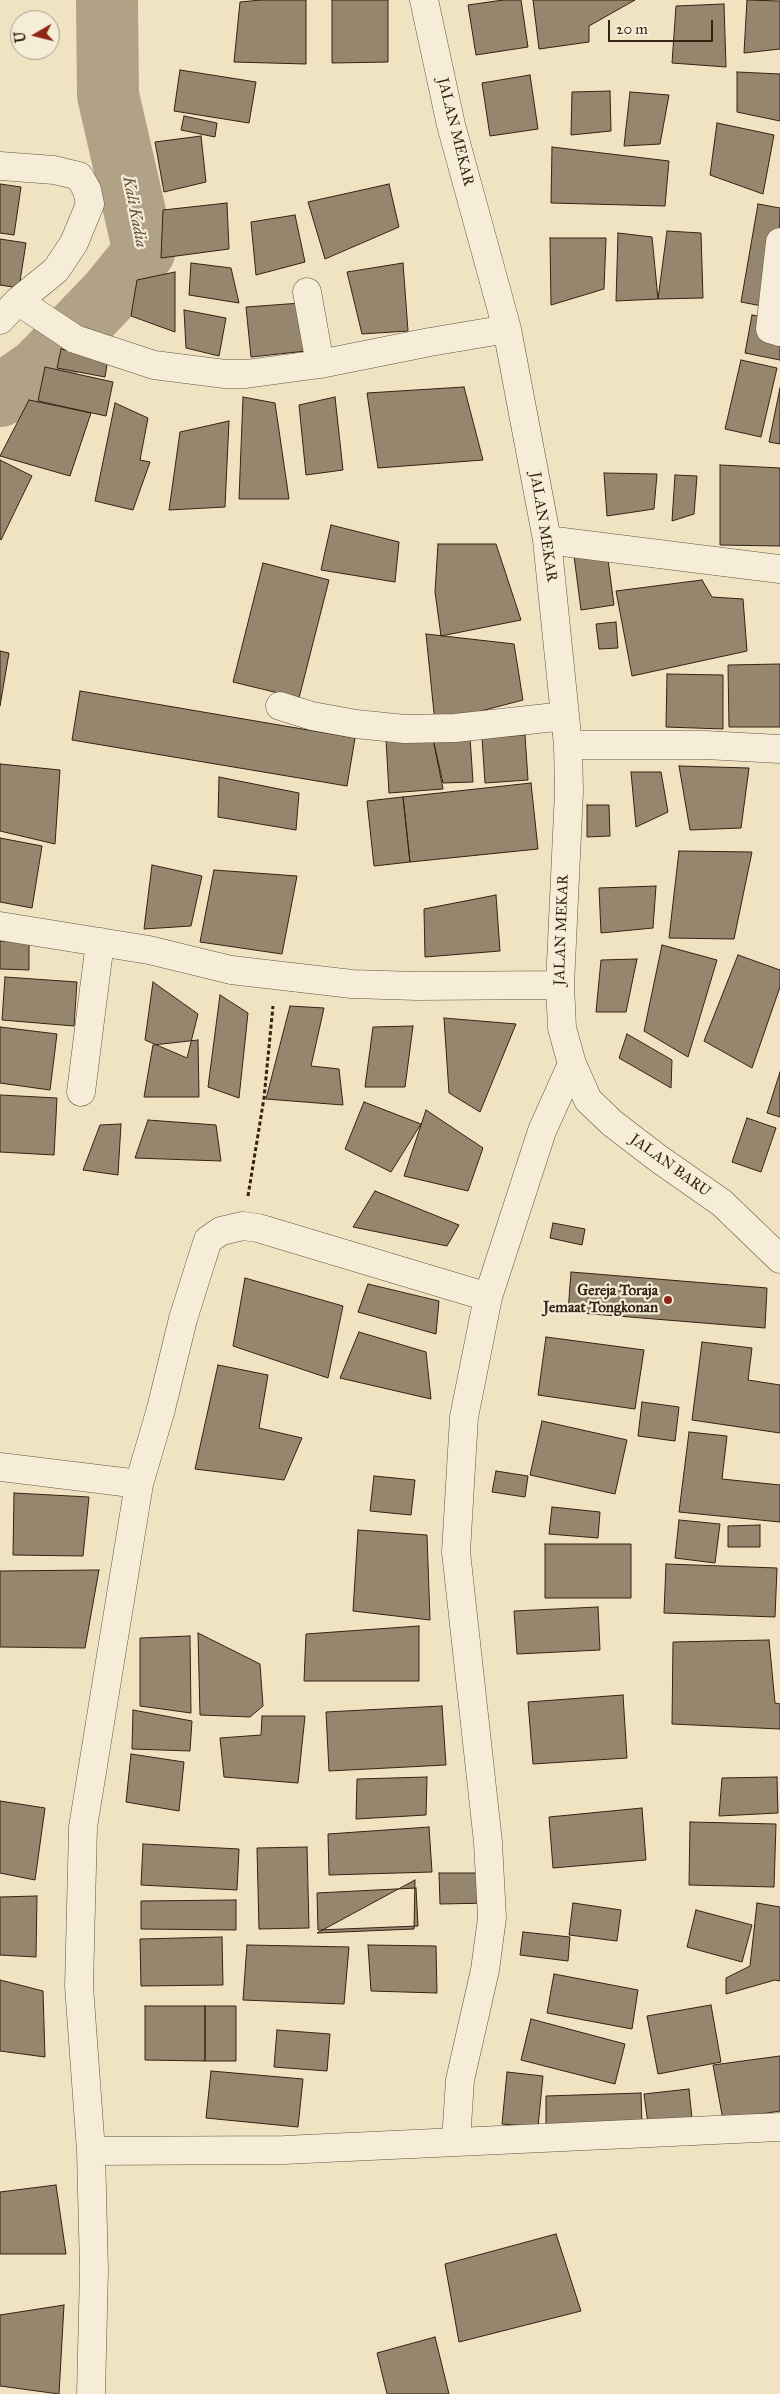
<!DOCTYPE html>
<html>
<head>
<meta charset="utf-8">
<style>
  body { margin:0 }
  #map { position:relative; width:780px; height:2394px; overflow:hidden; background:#f0e3c2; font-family:"IM FELL Great Primer",serif }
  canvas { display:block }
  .north { position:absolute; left:10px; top:10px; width:50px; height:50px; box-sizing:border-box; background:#f5edd7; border:1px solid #a99c89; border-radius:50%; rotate:262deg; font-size:14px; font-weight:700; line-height:20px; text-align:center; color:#362213 }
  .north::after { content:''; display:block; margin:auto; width:18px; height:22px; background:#8f2418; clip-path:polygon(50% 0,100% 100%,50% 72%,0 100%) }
  .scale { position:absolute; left:608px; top:20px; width:105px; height:22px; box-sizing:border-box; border:2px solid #362213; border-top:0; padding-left:6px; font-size:15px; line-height:18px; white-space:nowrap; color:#362213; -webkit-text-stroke:4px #f5edd7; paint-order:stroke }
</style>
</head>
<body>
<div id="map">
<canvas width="780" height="2394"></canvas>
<div class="north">U</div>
<div class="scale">20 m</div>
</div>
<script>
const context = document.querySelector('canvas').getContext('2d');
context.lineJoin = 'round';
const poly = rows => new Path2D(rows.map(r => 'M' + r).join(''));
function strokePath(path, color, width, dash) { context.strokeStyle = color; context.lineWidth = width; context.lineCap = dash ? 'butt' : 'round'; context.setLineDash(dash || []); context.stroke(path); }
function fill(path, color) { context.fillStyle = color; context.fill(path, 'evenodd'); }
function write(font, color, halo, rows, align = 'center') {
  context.font = font + ' "IM FELL Great Primer",serif'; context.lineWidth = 4.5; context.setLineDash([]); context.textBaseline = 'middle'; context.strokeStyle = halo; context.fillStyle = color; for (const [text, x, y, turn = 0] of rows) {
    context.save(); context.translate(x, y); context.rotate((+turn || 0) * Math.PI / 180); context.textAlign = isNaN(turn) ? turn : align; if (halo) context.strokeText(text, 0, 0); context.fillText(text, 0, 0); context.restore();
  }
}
strokePath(poly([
  [0,396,39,368,110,294,144,252,108,95,107,0]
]), '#b1a186', 62);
const building = poly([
  [261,0,306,0,306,64,234,62,240,2,261,0],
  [332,0,388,0,388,62,332,63,332,0],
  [503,0,521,0,528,47,476,55,468,5,503,0],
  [533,0,635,0,589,26,589,42,539,49,533,0],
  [747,0,780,1,780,49,744,53,747,0],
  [724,4,726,67,672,63,676,6,724,4],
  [180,70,256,82,249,123,174,111,180,70],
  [737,72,780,74,780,121,737,112,737,72],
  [530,75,538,129,490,136,482,83,530,75],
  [610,91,611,131,571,135,572,92,610,91],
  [630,92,669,95,660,144,624,146,630,92],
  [184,116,217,123,215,137,181,130,184,116],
  [717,123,774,135,763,194,710,175,717,123],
  [201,136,206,182,164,192,155,142,201,136],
  [552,147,669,161,665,206,551,203,552,147],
  [0,184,21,187,14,235,0,233,0,184],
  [389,184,399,227,325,259,308,202,389,184],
  [227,203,229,249,161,258,163,210,227,203],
  [758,204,780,208,778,309,741,302,758,204],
  [295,215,305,262,256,275,251,222,295,215],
  [667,231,701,233,703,298,658,299,667,231],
  [618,233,652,237,658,299,616,301,618,233],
  [550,238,606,238,604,289,551,305,550,238],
  [0,239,26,243,19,288,0,285,0,239],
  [191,263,231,268,239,303,189,295,191,263],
  [403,263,408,331,362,334,347,272,403,263],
  [175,272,175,332,131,316,137,280,175,272],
  [301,303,306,351,251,357,246,307,301,303],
  [184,310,226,318,219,356,186,348,184,310],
  [752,315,780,320,780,360,745,353,752,315],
  [61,349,108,359,105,377,57,368,61,349],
  [741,360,777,368,761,437,725,429,741,360],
  [45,367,113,382,106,416,38,401,45,367],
  [464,387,483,460,378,468,367,393,464,387],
  [780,388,780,444,769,442,780,388],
  [243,397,275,403,289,499,239,499,243,397],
  [335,397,343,470,306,475,299,405,335,397],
  [29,400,91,413,70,476,0,456,29,400],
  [115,403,148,418,140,460,150,462,133,510,95,501,115,403],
  [229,421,225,507,169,510,180,432,229,421],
  [0,460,32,476,1,540,0,539,0,460],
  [720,465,780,468,780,546,720,545,720,465],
  [604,473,657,474,654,509,607,516,604,473],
  [675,475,697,476,694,514,672,521,675,475],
  [331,525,399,542,395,582,321,570,331,525],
  [438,544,496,544,521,620,441,636,435,592,438,544],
  [607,552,614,605,581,610,574,556,607,552],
  [263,563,329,580,299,698,233,682,263,563],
  [702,580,712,597,743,599,747,651,632,676,616,591,702,580],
  [616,622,618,648,599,649,596,624,616,622],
  [426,634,514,644,523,700,435,723,426,634],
  [0,651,9,653,0,706,0,651],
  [780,664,780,727,729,727,728,665,780,664],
  [667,674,723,675,723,729,666,727,667,674],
  [80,691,355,738,347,786,72,740,80,691],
  [525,735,528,780,485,783,482,738,525,735],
  [470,737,473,782,443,783,433,739,470,737],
  [386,739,433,739,443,789,389,793,386,739],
  [0,764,60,770,55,844,0,831,0,764],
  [679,766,749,768,741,828,690,830,679,766],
  [631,772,661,772,668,812,636,827,631,772],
  [219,777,299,793,296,830,218,817,219,777],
  [531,783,538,849,410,862,403,797,531,783],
  [403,797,410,862,374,866,367,801,403,797],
  [587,805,609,805,610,836,587,837,587,805],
  [0,838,42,846,32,908,0,902,0,838],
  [679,851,752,852,734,939,669,938,679,851],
  [152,865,202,876,191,926,144,929,152,865],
  [214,870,297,876,282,954,200,942,214,870],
  [656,886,653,928,601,933,599,888,656,886],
  [496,895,500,951,425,957,424,909,496,895],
  [0,941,29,941,29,970,0,969,0,941],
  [662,945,717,960,688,1057,644,1031,662,945],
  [738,955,780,970,780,987,752,1068,704,1041,738,955],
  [637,959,626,1012,596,1012,601,960,637,959],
  [5,977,77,982,74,1026,2,1020,5,977],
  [153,982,198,1014,187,1058,145,1040,153,982],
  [220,995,248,1013,239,1098,208,1087,220,995],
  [290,1006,324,1008,311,1066,339,1069,343,1105,266,1099,290,1006],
  [444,1018,516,1024,480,1112,449,1093,444,1018],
  [413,1026,405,1087,365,1087,373,1027,413,1026],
  [0,1027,57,1034,50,1090,0,1083,0,1027],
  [627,1034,672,1060,671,1088,619,1058,627,1034],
  [198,1040,199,1097,144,1097,153,1045,198,1040],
  [780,1072,780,1117,767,1113,780,1072],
  [0,1095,57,1098,54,1155,0,1152,0,1095],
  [364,1102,421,1124,391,1172,345,1149,364,1102],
  [426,1110,483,1148,468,1191,404,1176,426,1110],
  [747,1118,776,1128,761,1172,732,1162,747,1118],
  [148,1120,216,1125,221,1161,135,1158,148,1120],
  [121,1124,118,1175,83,1170,100,1125,121,1124],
  [375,1191,459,1225,447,1246,353,1227,375,1191],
  [553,1223,585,1229,582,1245,550,1238,553,1223],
  [571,1272,767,1288,765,1328,568,1312,571,1272],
  [245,1278,343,1306,328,1378,233,1346,245,1278],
  [368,1284,439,1301,436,1334,358,1312,368,1284],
  [359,1332,426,1352,431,1399,340,1378,359,1332],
  [546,1337,644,1350,635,1409,538,1395,546,1337],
  [702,1342,752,1348,748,1380,780,1385,780,1433,692,1420,702,1342],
  [218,1365,268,1375,259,1428,302,1438,284,1480,195,1469,218,1365],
  [642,1402,679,1407,675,1441,638,1436,642,1402],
  [542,1421,627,1440,615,1494,530,1475,542,1421],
  [689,1432,727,1436,722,1479,780,1485,780,1522,679,1512,689,1432],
  [496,1471,528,1476,525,1497,492,1492,496,1471],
  [374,1476,415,1480,411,1515,370,1511,374,1476],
  [14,1493,89,1497,83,1556,13,1555,14,1493],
  [552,1507,600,1512,598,1538,549,1534,552,1507],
  [679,1520,720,1524,715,1563,675,1558,679,1520],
  [760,1525,760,1547,728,1547,728,1526,760,1525],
  [358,1530,427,1535,430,1620,353,1611,358,1530],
  [545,1544,631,1544,631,1598,545,1598,545,1544],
  [666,1564,777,1568,775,1617,664,1613,666,1564],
  [99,1570,85,1648,0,1647,0,1571,99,1570],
  [598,1607,600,1650,517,1654,514,1611,598,1607],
  [419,1626,419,1681,304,1681,306,1634,419,1626],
  [198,1633,260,1664,263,1706,250,1717,200,1715,198,1633],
  [190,1636,191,1713,140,1706,140,1638,190,1636],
  [769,1640,775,1703,780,1704,780,1729,672,1724,673,1642,769,1640],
  [623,1695,627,1758,533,1764,528,1702,623,1695],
  [442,1706,446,1765,329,1771,326,1712,442,1706],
  [133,1710,192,1721,190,1751,132,1749,133,1710],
  [262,1716,305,1716,298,1783,224,1777,220,1738,261,1735,262,1716],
  [131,1754,184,1762,179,1811,126,1802,131,1754],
  [427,1777,426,1815,356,1819,357,1779,427,1777],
  [777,1777,778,1813,719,1816,722,1778,777,1777],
  [0,1801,45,1808,35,1880,0,1873,0,1801],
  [642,1808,646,1860,553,1868,549,1817,642,1808],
  [690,1822,776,1824,774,1887,689,1885,690,1822],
  [429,1827,432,1872,329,1875,328,1834,429,1827],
  [143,1844,239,1849,237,1890,141,1885,143,1844],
  [307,1847,309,1928,259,1929,257,1848,307,1847],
  [439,1873,489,1873,490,1903,440,1904,439,1873],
  [415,1880,414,1929,317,1933,415,1880],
  [416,1888,418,1926,318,1930,317,1893,416,1888],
  [37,1896,36,1957,0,1955,0,1897,37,1896],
  [236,1900,236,1930,141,1929,141,1901,236,1900],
  [573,1903,621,1910,617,1941,569,1935,573,1903],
  [757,1903,780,1907,780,1981,775,1980,726,1994,726,1978,750,1966,757,1903],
  [696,1910,752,1925,742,1962,687,1947,696,1910],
  [523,1932,570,1937,568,1961,520,1955,523,1932],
  [222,1937,223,1985,141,1986,140,1939,222,1937],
  [247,1945,349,1947,344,2004,243,2000,247,1945],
  [368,1945,436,1946,437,1993,371,1991,368,1945],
  [554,1974,638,1990,632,2029,547,2013,554,1974],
  [0,1980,43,1991,45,2057,0,2051,0,1980],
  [711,2005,721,2062,658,2074,647,2016,711,2005],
  [145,2006,205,2006,205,2061,145,2060,145,2006],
  [205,2006,236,2006,236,2061,205,2061,205,2006],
  [531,2019,625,2044,615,2084,521,2060,531,2019],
  [277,2030,330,2034,327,2071,274,2067,277,2030],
  [780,2056,780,2111,723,2120,713,2065,780,2056],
  [211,2071,303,2079,298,2127,206,2118,211,2071],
  [507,2072,543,2076,538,2127,502,2124,507,2072],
  [689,2089,692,2119,648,2124,644,2094,689,2089],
  [641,2093,642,2126,546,2129,546,2096,641,2093],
  [56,2185,66,2254,0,2254,0,2192,56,2185],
  [556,2234,581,2311,459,2342,445,2264,556,2234],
  [64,2305,59,2394,0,2386,0,2315,64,2305],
  [435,2337,449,2394,387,2394,377,2353,435,2337]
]);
fill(building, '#97866e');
strokePath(building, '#362213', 1);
const minor = poly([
  [424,0,451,125,507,329,547,540,568,745,569,791,560,985,562,1028,572,1064,588,1100,612,1123,659,1159,722,1203,780,1259],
  [0,166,54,170,79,176,87,190,90,204,74,243,56,270,18,301,0,320],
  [780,242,770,329,780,332],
  [307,292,320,364],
  [18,301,75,339,154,365,225,374,246,374,320,364,430,342,507,329],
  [547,540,780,569],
  [280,706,312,716,356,724,405,729,455,728,565,716],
  [568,745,705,745,780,749],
  [0,926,149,950,231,970,352,984,417,986,560,985],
  [81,1092,100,942],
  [0,1467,139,1484,161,1409,183,1319,199,1268,208,1240,221,1231,243,1226,258,1228,488,1297],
  [456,2141,460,2080,485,1970,492,1918,488,1842,456,1552,464,1417,488,1297,542,1131,572,1064],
  [91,2151,284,2150,780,2127],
  [91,2394,94,2270,91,2151,79,1986,83,1827,139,1484]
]);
strokePath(minor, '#64523f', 29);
strokePath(poly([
  [248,1196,264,1098,273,1006]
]), '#362213', 3, [4, 2.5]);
strokePath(minor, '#f5edd7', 28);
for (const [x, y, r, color] of [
  [668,1300,5,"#8f2418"]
]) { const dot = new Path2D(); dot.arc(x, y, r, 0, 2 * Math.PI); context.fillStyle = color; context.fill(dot); strokePath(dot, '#f5edd7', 2); }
write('15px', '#362213', '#f5edd7', [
  ["JALAN MEKAR",455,132,76],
  ["JALAN MEKAR",543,527,81],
  ["JALAN MEKAR",562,930,-88],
  ["JALAN BARU",670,1166,36]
]);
write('bold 15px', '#362213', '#f5edd7', [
  ["Gereja Toraja",658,1291],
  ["Jemaat Tongkonan",658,1308]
], 'right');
write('italic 16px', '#614e3b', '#f5edd7', [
  ["Kali Kadia",134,212,79]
]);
</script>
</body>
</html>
